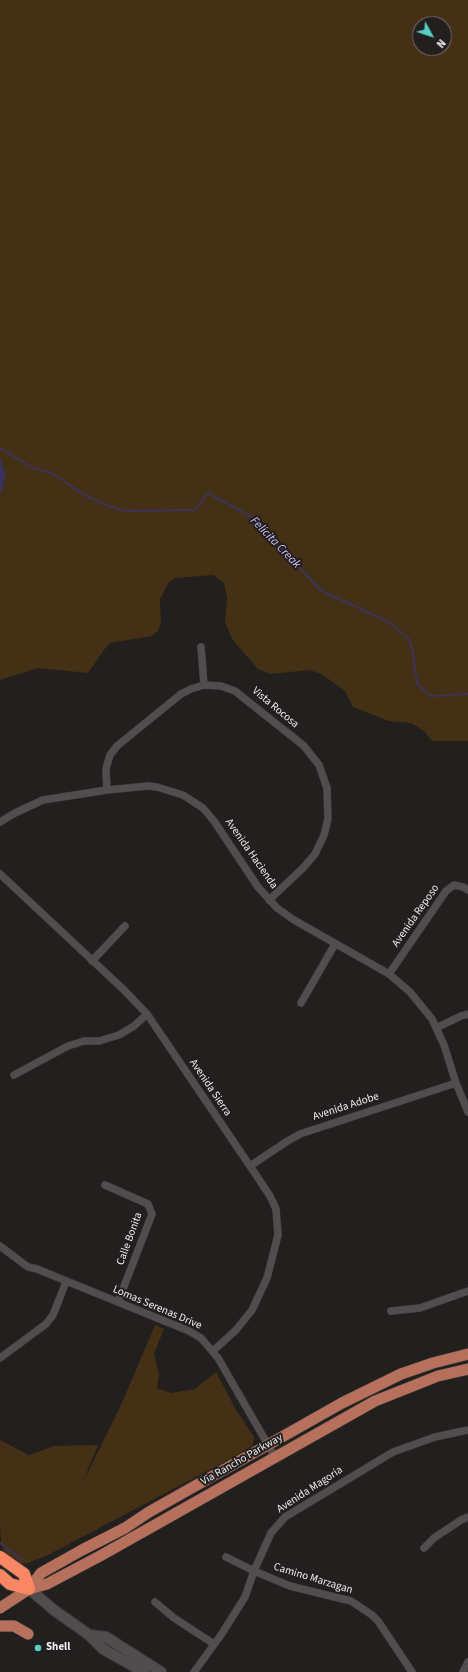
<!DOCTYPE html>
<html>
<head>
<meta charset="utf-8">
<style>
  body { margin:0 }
  #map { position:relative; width:468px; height:1672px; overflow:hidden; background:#221f1f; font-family:"Source Sans 3",sans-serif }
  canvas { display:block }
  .north { position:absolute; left:412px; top:16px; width:40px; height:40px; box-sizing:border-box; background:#221f1f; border:1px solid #747171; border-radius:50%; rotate:130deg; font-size:11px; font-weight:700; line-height:16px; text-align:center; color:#efeced }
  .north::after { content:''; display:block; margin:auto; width:14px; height:18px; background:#55cec5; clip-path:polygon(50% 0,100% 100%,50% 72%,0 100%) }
</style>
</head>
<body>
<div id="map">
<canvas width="468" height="1672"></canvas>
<div class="north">N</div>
</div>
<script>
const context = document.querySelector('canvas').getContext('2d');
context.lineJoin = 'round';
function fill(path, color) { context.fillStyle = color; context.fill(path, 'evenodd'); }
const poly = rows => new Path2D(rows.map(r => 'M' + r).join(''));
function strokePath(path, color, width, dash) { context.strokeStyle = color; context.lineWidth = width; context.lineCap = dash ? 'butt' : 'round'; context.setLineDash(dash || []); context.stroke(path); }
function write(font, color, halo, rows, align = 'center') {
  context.font = font + ' "Source Sans 3",sans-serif'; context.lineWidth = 4; context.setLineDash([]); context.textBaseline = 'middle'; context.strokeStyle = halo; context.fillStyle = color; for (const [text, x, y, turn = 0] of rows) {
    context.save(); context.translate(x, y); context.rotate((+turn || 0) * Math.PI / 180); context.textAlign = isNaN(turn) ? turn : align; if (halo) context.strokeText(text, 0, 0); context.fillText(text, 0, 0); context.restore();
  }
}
fill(poly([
  [0,0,468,0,468,741,432,741,424,731,411,723,389,721,353,707,345,691,323,675,310,670,270,674,258,669,232,639,225,622,227,598,224,583,213,575,176,578,169,582,160,599,161,622,158,631,152,636,110,643,104,650,88,673,38,668,0,680,0,493,2,492,6,475,0,457],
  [420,24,444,24,444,48,420,48],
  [155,1325,164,1329,154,1354,159,1374,157,1388,171,1393,195,1389,216,1372,235,1408,254,1437,253,1445,234,1457,48,1555,28,1563,21,1564,15,1562,5,1553,1,1543,0,1526,0,1440,29,1455,54,1446,98,1445,82,1484,121,1405]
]), '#443015');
fill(poly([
  [0,457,6,475,2,492,0,493]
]), '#3c3458');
strokePath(poly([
  [0,448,33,468,52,473,86,496,117,509,127,511,195,510,208,493,255,519,320,590,388,622,409,639,413,653,417,684,431,696,468,694],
  [0,1543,22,1559]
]), '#3c3458', 2);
const minor = poly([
  [201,647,204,685],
  [107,790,106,769,110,755,117,746,181,694,191,689,204,685,221,686,235,691,304,746,319,765,327,788,328,819,324,835,315,854,303,868,269,900],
  [0,822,15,813,43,800,107,790,148,786,157,787,183,795,203,808,214,821,258,887,277,908,294,920,389,974,410,992,432,1019,444,1045,456,1083,468,1112],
  [0,874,124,990,147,1014,250,1166,270,1196,276,1209,278,1235,267,1278,252,1310,236,1330,213,1351],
  [92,961,125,926],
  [389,974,446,891,454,885,463,887,468,890],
  [301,1003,335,944],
  [436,1028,461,1016,468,1014],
  [14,1075,68,1046,84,1041,99,1041,119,1035,134,1026,147,1014],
  [250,1166,286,1142,300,1134,456,1083],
  [105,1185,148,1204,152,1214,118,1302],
  [0,1246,28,1267,37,1269,189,1331,201,1338,218,1358,275,1457],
  [391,1311,420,1308,468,1291],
  [0,1358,46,1324,53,1315,66,1282],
  [424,1548,434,1538,461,1520,468,1517],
  [226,1557,254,1571,290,1586,351,1601,372,1615,378,1621,412,1672],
  [155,1602,174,1618,214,1644],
  [194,1672,221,1635,245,1597,254,1571,271,1533,285,1517,393,1452,435,1437,468,1430],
  [463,1672,468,1662]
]);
const secondary = poly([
  [29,1589,54,1610,89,1635,103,1649,144,1672],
  [89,1635,106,1637,161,1672]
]);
const primary = poly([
  [29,1589,41,1573,82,1550,125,1528,149,1512,342,1403,401,1374,433,1363,468,1354],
  [0,1608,29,1589,47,1584,100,1556,375,1401,438,1376,468,1369],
  [0,1626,14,1626,28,1634]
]);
const motorway = poly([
  [0,1557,24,1574,29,1589],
  [0,1575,10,1584,29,1589]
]);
strokePath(minor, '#3e3b3b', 8);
strokePath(secondary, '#3e3b3b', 12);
strokePath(primary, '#3e3b3b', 12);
strokePath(motorway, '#3e3b3b', 14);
strokePath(minor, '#514d4e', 7);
strokePath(secondary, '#514d4e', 10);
strokePath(primary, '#b6705b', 11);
strokePath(motorway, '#f98764', 12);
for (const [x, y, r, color] of [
  [38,1648,4,"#55cec5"]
]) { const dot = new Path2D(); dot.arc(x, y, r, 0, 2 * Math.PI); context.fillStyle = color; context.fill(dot); strokePath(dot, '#221f1f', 1.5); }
write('11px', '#efeced', '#221f1f', [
  ["Vista Rocosa",275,708,40],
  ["Avenida Hacienda",251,854,55],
  ["Avenida Reposo",416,916,-55],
  ["Avenida Sierra",210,1088,56],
  ["Avenida Adobe",346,1107,-18],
  ["Calle Bonita",130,1239,-70],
  ["Lomas Serenas Drive",157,1308,23],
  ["Via Rancho Parkway",242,1460,-30],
  ["Avenida Magoria",310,1490,-33],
  ["Camino Marzagan",313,1579,17]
]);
write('bold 11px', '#efeced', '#221f1f', [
  ["Shell",46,1648]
], 'left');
write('italic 12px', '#ccc2f6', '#221f1f', [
  ["Felicita Creak",275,543,46]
]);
</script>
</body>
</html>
